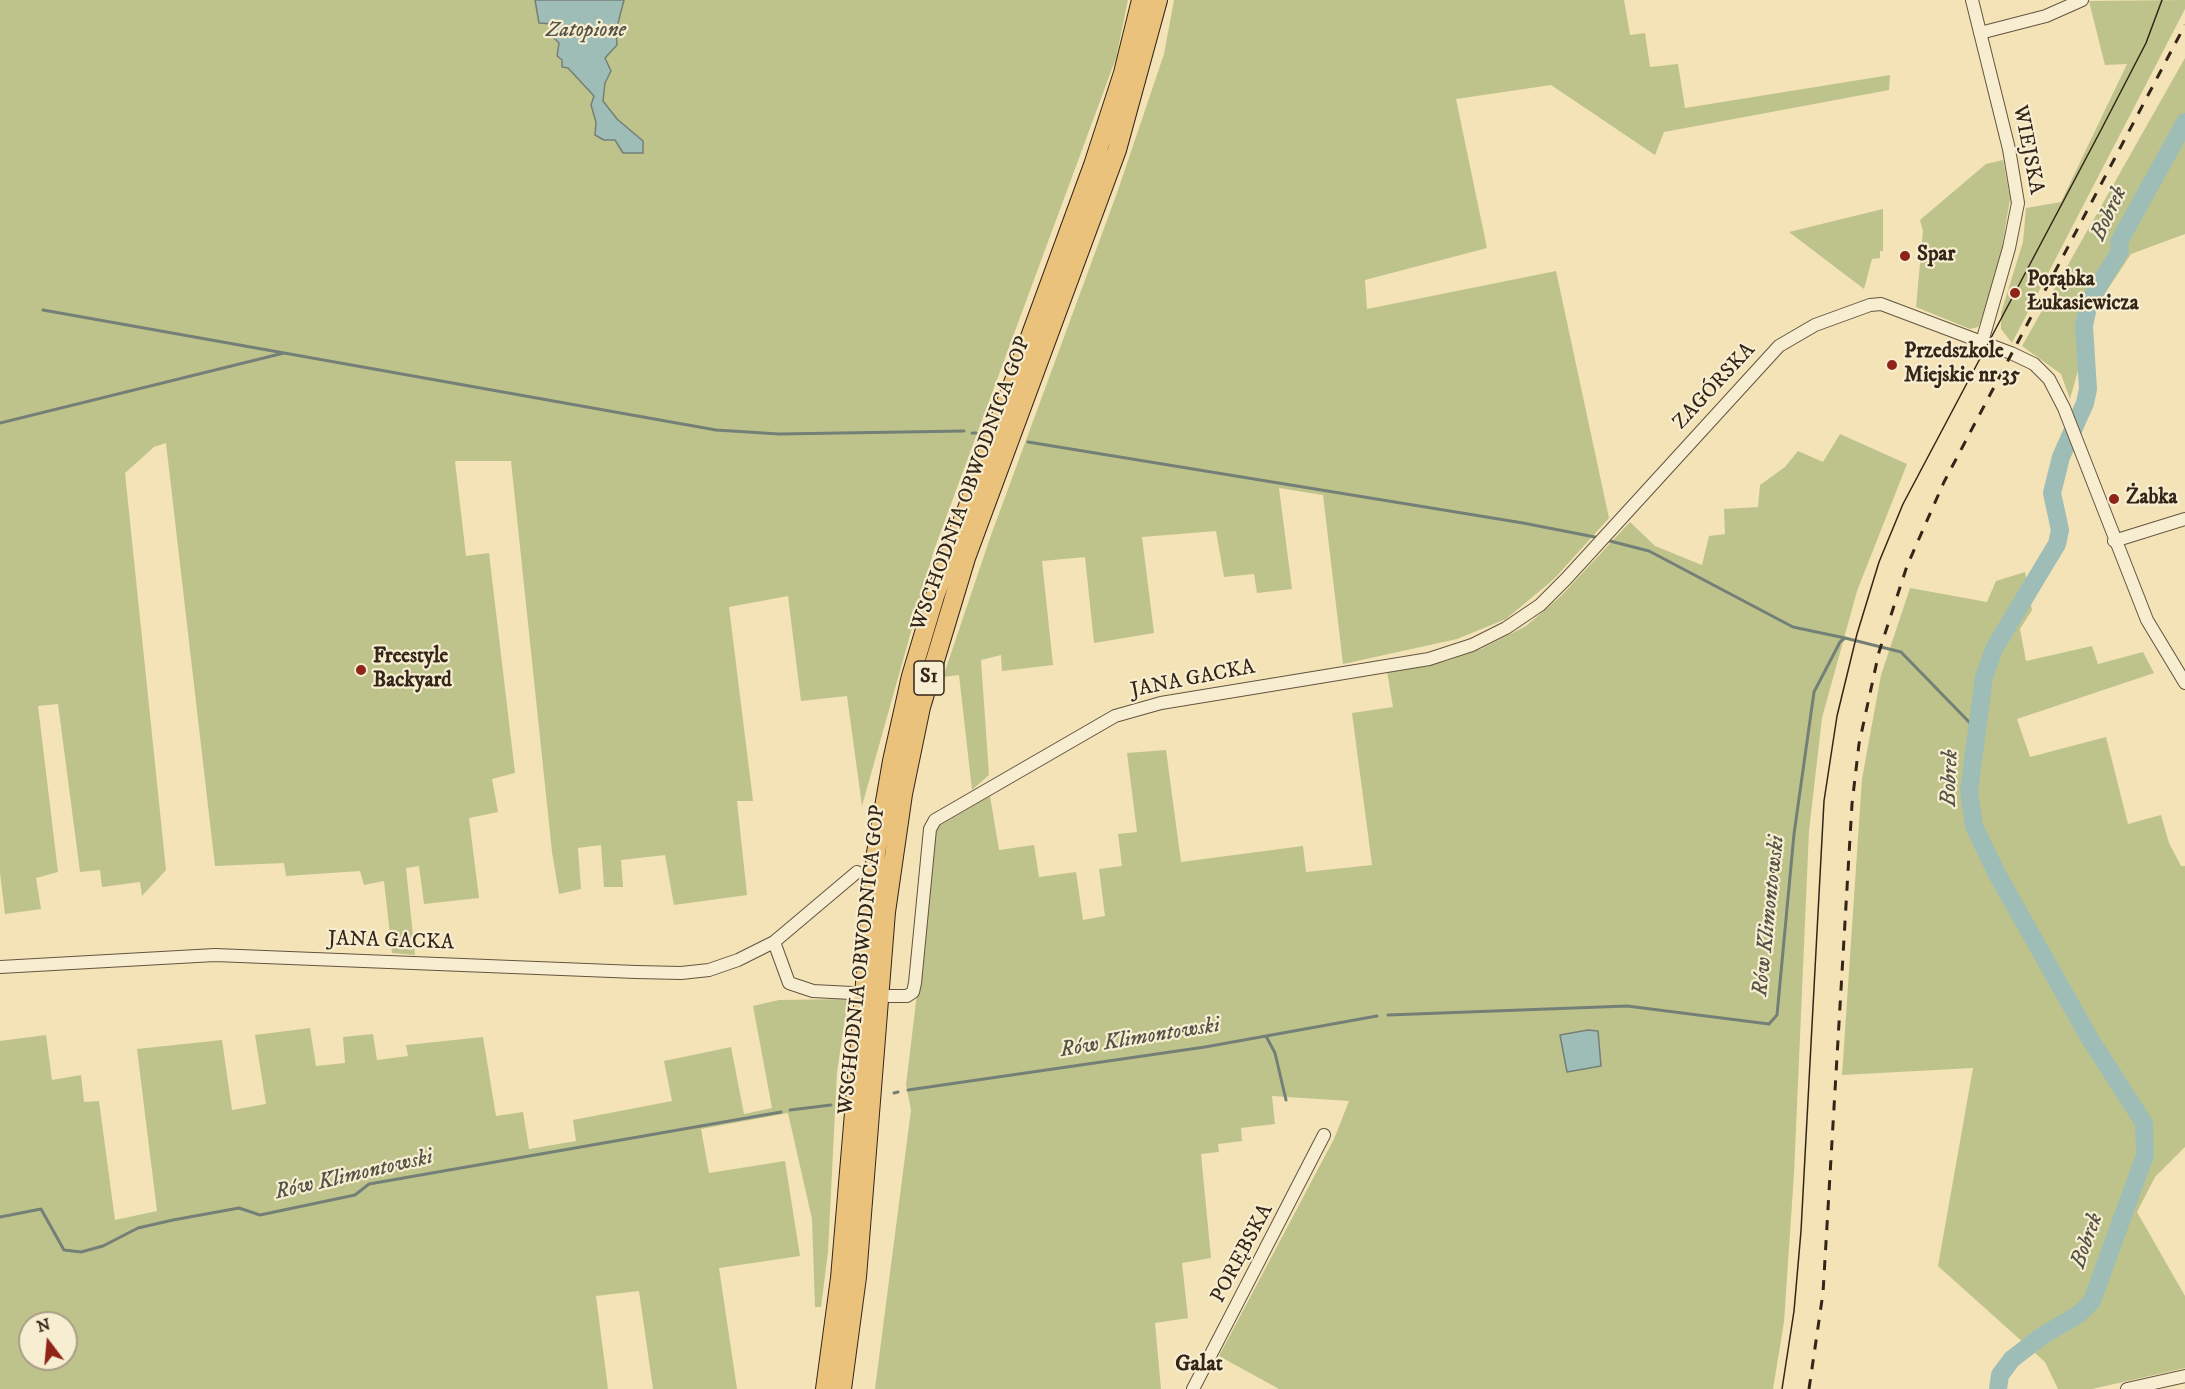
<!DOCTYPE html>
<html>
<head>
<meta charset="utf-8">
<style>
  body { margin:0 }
  #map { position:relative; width:2185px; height:1389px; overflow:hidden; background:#f3e3b6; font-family:"IM FELL DW Pica",serif }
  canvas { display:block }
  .north { position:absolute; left:18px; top:1311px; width:60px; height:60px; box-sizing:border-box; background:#f7edd0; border:2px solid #a99d87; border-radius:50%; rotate:344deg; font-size:16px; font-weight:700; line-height:24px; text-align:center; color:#342519 }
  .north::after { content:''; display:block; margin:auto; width:21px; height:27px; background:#8f2418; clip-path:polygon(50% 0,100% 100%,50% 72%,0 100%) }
</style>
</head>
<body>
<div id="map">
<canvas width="2185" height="1389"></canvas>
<div class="north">N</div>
</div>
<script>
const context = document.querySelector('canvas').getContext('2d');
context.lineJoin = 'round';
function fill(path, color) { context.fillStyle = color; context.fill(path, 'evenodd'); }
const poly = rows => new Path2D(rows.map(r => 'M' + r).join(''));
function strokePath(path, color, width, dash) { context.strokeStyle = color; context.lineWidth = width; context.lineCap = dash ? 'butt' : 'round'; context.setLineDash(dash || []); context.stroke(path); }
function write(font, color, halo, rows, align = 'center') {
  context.font = font + ' "IM FELL DW Pica",serif'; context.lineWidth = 4.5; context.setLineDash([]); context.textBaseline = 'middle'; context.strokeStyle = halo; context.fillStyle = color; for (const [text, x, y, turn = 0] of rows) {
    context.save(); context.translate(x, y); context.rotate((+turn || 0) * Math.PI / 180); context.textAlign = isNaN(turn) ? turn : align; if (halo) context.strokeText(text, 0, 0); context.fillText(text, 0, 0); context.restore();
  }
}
fill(poly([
  [0,0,1128,0,1116,58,934,550,862,806,847,696,801,701,788,596,729,607,753,801,737,801,747,895,674,905,665,855,621,860,623,887,604,887,601,845,578,848,581,889,559,894,552,852,511,461,455,461,466,556,489,553,515,773,492,779,498,812,469,818,479,898,424,904,419,866,406,868,415,955,392,953,384,881,364,885,360,871,286,876,284,863,215,866,166,443,154,447,125,473,166,870,142,896,140,882,102,887,100,870,80,872,58,704,38,706,58,872,36,878,41,909,5,914,0,873],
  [1174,0,1624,0,1630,35,1645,33,1650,67,1678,64,1685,108,1890,75,1889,90,1664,132,1655,155,1551,85,1456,99,1487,248,1365,280,1367,309,1556,271,1609,518,1554,579,1506,619,1457,639,1343,664,1323,495,1279,488,1292,589,1257,593,1254,574,1224,577,1216,531,1142,537,1154,633,1094,643,1085,557,1042,561,1053,665,1002,671,1001,655,981,660,989,775,972,790,959,675,943,677,990,538,1117,193,1164,54],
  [2185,0,2185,9,2012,343,2001,329,2001,313,2023,242,2026,208,2061,202,2127,64,2105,65,2089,1],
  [2185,58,2185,234,2131,254,2096,307,2070,399,2061,374,2022,346],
  [2003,160,2010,199,2000,259,1980,323,1978,327,1970,329,1916,307,1923,231,1920,220,1986,164],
  [1883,209,1883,251,1880,251,1880,258,1872,259,1864,289,1789,232],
  [1840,434,1907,464,1857,591,1822,718,1809,831,1794,1174,1784,1322,1773,1389,1279,1389,1219,1356,1334,1139,1349,1101,1272,1096,1275,1124,1241,1128,1242,1141,1218,1144,1219,1152,1201,1154,1211,1258,1182,1263,1188,1318,1155,1323,1161,1389,875,1389,911,1110,906,1085,937,827,990,796,999,850,1034,845,1039,877,1076,872,1083,920,1105,916,1099,869,1122,866,1118,834,1137,832,1127,753,1166,750,1181,862,1303,846,1306,872,1372,865,1352,713,1393,707,1387,671,1447,661,1481,649,1526,626,1561,596,1630,522,1655,546,1702,565,1709,536,1725,534,1724,509,1758,507,1760,485,1785,467,1798,451,1823,462],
  [2025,572,2032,610,2020,629,2026,661,2092,646,2098,664,2143,652,2154,673,2017,719,2030,757,2106,737,2128,824,2161,815,2169,843,2181,866,2185,866,2185,1147,2155,1177,2137,1212,2185,1296,2185,1368,2092,1389,2058,1389,2045,1362,1938,1266,1973,1068,1842,1075,1862,779,1881,675,1910,588,1987,602,1996,581],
  [848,999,837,1072,828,1252,821,1307,815,1307,812,1219,788,1113,701,1129,709,1173,785,1161,800,1256,719,1268,737,1389,653,1389,639,1291,596,1296,608,1389,0,1389,0,1041,46,1035,52,1080,81,1075,84,1102,99,1101,115,1220,157,1211,137,1049,222,1040,232,1110,266,1104,255,1035,310,1028,316,1066,345,1063,343,1037,373,1034,377,1060,408,1056,406,1045,483,1037,496,1116,523,1112,529,1149,576,1141,573,1120,672,1101,664,1061,731,1047,744,1114,772,1108,753,1006,779,1000],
  [30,1323,66,1323,66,1359,30,1359]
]), '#bec38c');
const water = poly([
  [535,0,624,0,616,31,617,45,605,58,611,71,605,83,603,101,617,119,643,141,643,153,623,153,615,140,604,140,595,135,596,122,591,105,594,96,568,68,562,67,562,60,557,56,559,43,550,34,552,24,539,23,535,0],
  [1588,1030,1598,1031,1601,1066,1567,1072,1560,1035,1588,1030]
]);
fill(water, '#9ebdb6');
strokePath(water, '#748077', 1.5);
strokePath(poly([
  [43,310,716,430,779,434,964,431],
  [0,423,284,353],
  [972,433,976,433],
  [1028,442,1523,523,1600,538],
  [1606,540,1649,551,1793,627,1845,638],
  [1388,1015,1627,1006,1769,1024,1777,1015,1794,834,1814,692,1840,642,1845,638,1901,652,1971,724,1978,726],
  [1266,1036,1275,1053,1286,1100],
  [908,1090,1205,1047,1377,1016],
  [894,1093,898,1092],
  [790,1110,831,1105],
  [0,1217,41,1209,64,1250,81,1252,103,1246,138,1228,173,1220,239,1208,260,1215,355,1195,369,1184,781,1112]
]), '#748077', 3);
strokePath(poly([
  [1998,1389,2000,1375,2012,1359,2042,1336,2079,1314,2092,1301,2145,1155,2144,1123,2090,1039,1997,874,1974,826,1969,791,1984,677,1995,647,2057,544,2060,530,2052,493,2061,457,2085,403,2088,389,2084,326,2089,302,2120,251,2119,242,2185,122]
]), '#9ebdb6', 18);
const minor = poly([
  [1972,0,2009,149,2018,203,2009,248,1982,342],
  [1980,33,2046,16,2082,0],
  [2114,541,2185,519],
  [774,942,789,983,813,991,852,993],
  [0,967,215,955,636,972,681,973,709,970,738,960,774,942,857,872],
  [889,996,907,996,913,992,915,983,930,829,935,820,1115,716,1161,703,1429,659,1472,645,1506,628,1540,605,1566,579,1779,346,1815,325,1870,305,1881,304,2011,353,2034,364,2049,379,2064,408,2147,620,2185,683],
  [1193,1389,1324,1135],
  [2127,1389,2185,1376]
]);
const highway = poly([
  [825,1389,840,1278,876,853,892,761,911,676,935,596,1093,165,1123,73,1141,0],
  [842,1389,857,1277,886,912,903,794,921,707,966,558,1117,150,1158,0]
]);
strokePath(minor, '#645440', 14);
strokePath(highway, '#342519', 20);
strokePath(minor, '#f7edd0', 12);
strokePath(highway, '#eac27b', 18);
strokePath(poly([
  [1782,1389,1794,1311,1801,1231,1824,801,1837,716,1857,634,1879,562,1903,504,2101,130,2146,43,2162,0]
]), '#342519', 1.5);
strokePath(poly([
  [1809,1389,1823,1293,1852,804,1859,744,1879,652,1907,566,1944,482,2185,25]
]), '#342519', 3, [10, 10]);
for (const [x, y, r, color] of [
  [1905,256,6,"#8f2418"],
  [2015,293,6,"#8f2418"],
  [1892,365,6,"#8f2418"],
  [2114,499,6,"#8f2418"],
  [361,670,6,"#8f2418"]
]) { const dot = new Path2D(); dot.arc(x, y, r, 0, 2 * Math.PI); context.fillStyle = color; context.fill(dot); strokePath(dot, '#f7edd0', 2); }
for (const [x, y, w] of [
  [929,678,30]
]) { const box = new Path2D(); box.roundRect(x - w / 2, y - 17, w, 34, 4.5); context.fillStyle = '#f7edd0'; context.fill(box); strokePath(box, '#342519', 1.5); }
write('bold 20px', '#342519', null, [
  ["S1",929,678]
]);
write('21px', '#342519', '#f7edd0', [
  ["WIEJSKA",2027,150,79],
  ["ZAGÓRSKA",1715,387,-47],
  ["WSCHODNIA OBWODNICA GOP",972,484,-70],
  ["JANA GACKA",1193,680,-11],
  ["JANA GACKA",391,942,2],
  ["WSCHODNIA OBWODNICA GOP",863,960,-84],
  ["PORĘBSKA",1243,1254,-62]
]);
write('bold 21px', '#342519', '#f7edd0', [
  ["Spar",1917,256],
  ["Porąbka",2027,281],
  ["Łukasiewicza",2027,305],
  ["Przedszkole",1904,353],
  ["Miejskie nr 35",1904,377],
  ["Żabka",2126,499],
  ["Freestyle",373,658],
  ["Backyard",373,682]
], 'left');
write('italic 22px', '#545348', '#f7edd0', [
  ["Zatopione",586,31],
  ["Bobrek",2110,214,-65],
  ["Bobrek",1951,778,-88],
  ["Rów Klimontowski",1770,916,-84],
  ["Rów Klimontowski",1140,1039,-9],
  ["Rów Klimontowski",354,1176,-13],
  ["Bobrek",2088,1241,-70]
]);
write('bold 22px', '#342519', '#f7edd0', [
  ["Galat",1199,1365]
]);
</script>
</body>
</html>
